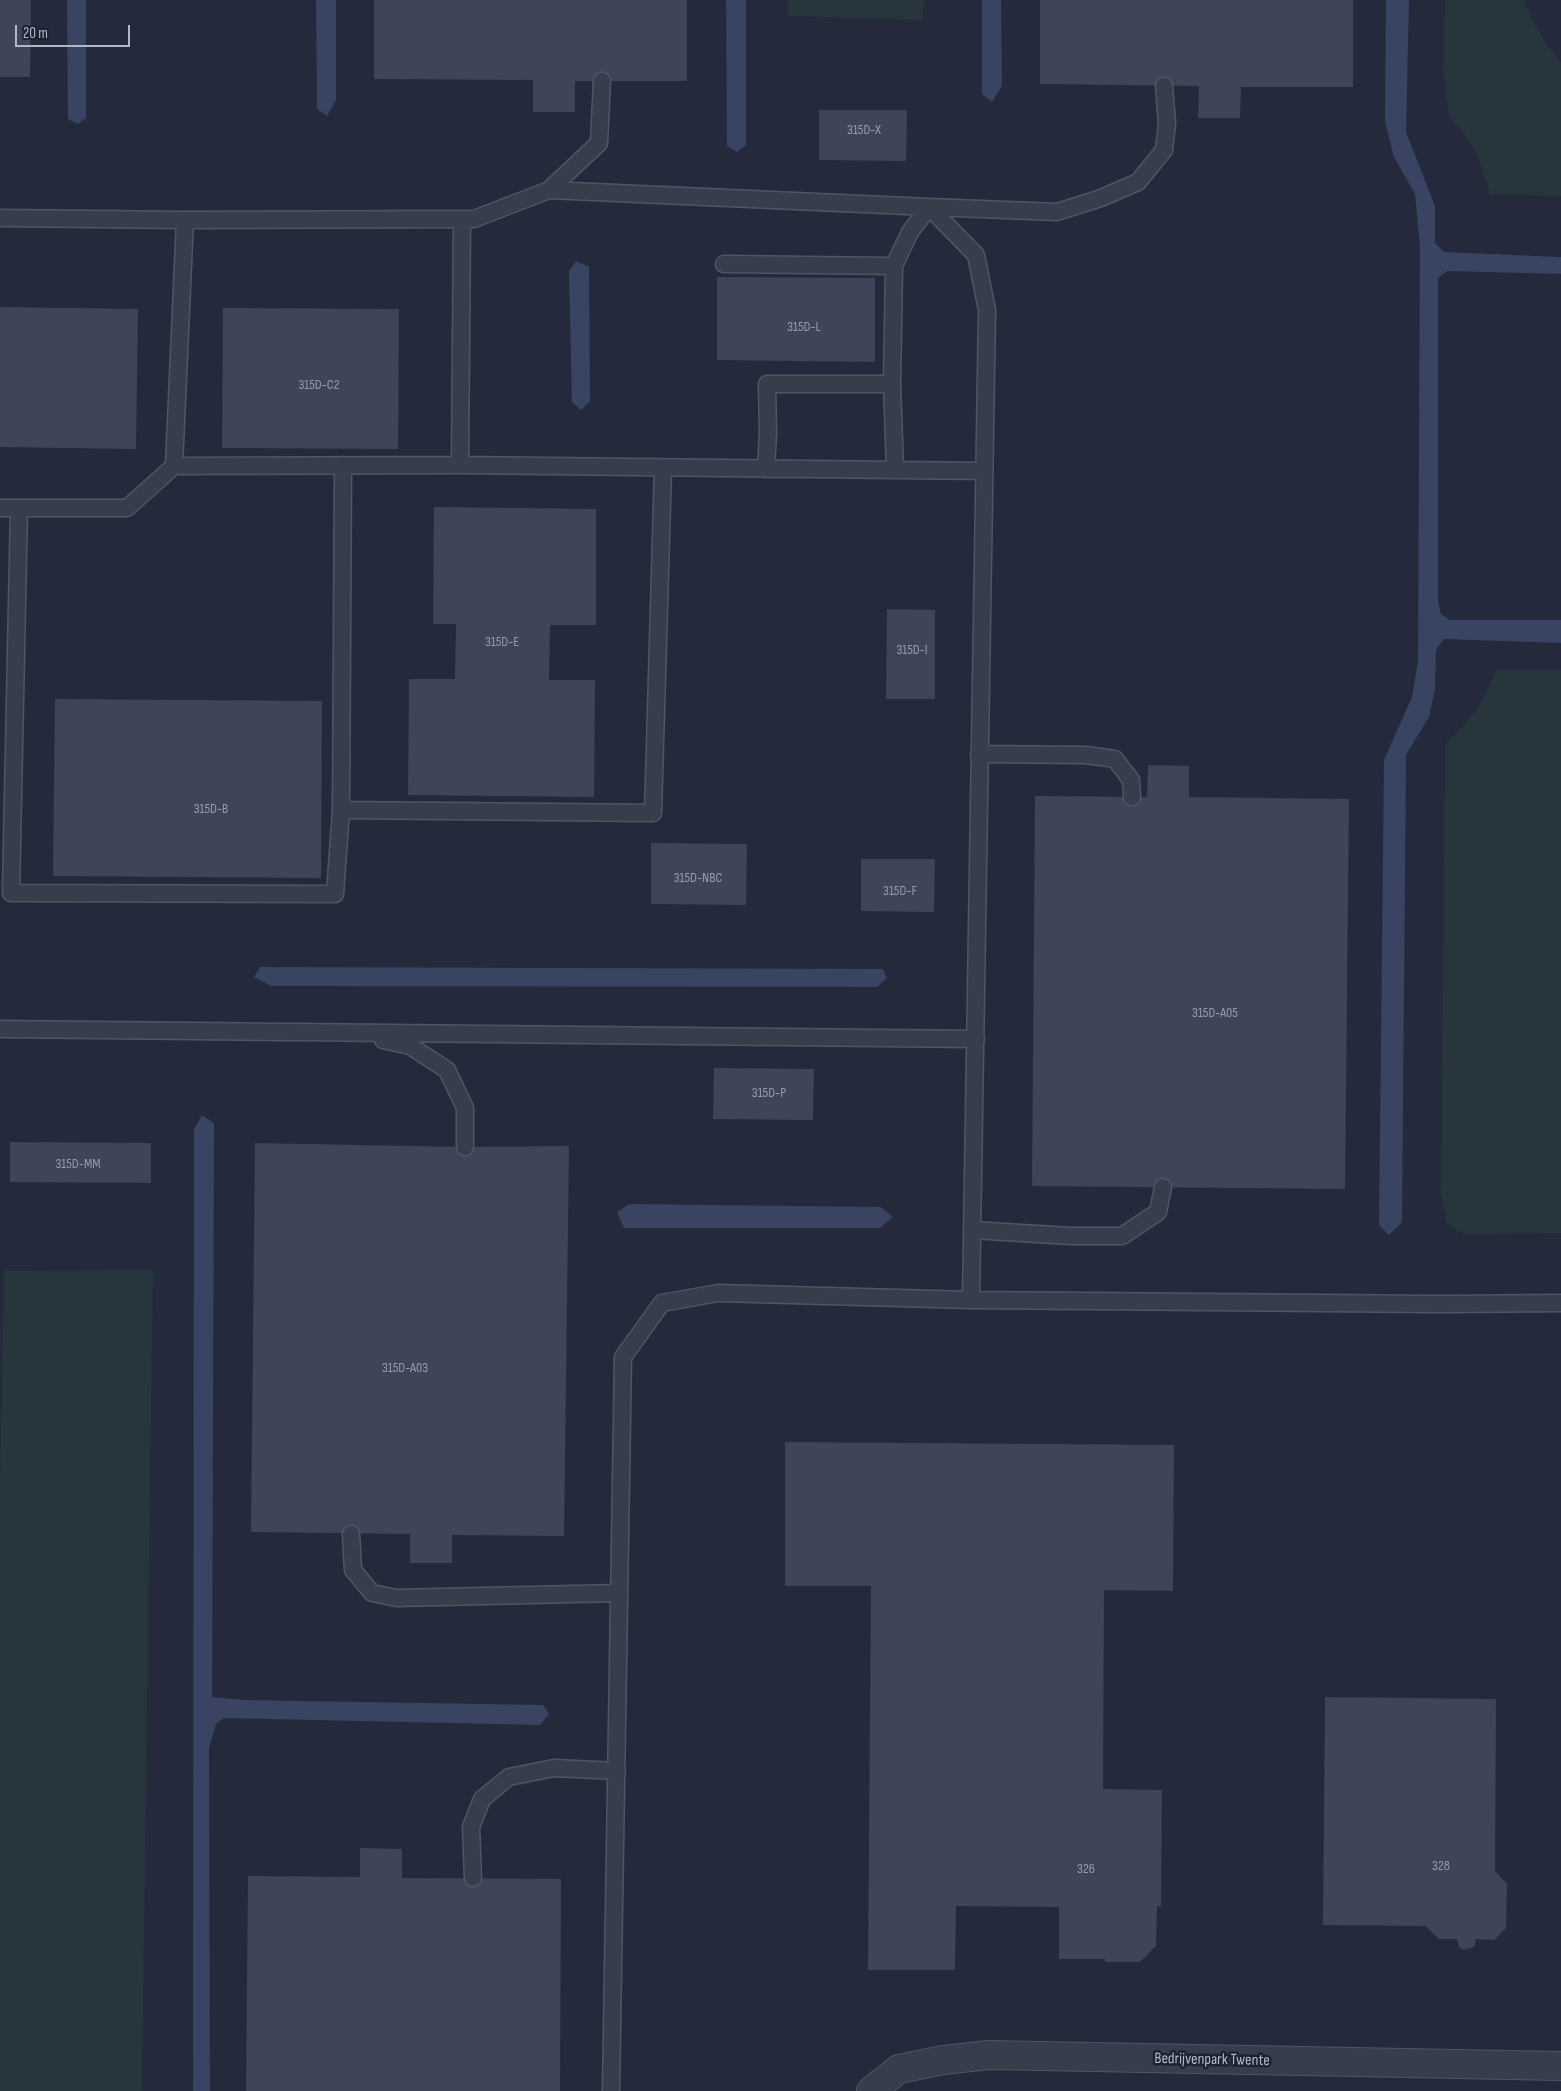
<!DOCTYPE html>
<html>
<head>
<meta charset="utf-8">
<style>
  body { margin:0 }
  #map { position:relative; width:1561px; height:2091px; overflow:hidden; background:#242a3b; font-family:"Sofia Sans Condensed",sans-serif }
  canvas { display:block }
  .scale { position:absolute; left:15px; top:25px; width:115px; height:22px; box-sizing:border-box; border:2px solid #b3b8c7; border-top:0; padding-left:6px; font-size:15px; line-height:18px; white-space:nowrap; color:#b3b8c7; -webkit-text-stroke:4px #1d2231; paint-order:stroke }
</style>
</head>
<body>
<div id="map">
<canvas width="1561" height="2091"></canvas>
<div class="scale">20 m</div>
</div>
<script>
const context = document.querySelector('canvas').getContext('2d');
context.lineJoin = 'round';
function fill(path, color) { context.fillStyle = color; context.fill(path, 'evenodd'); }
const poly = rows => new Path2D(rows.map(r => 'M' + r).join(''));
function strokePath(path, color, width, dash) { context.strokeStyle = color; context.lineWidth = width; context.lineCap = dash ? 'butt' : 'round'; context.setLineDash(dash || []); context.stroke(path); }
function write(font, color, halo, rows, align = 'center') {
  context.font = font + ' "Sofia Sans Condensed",sans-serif'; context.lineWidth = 5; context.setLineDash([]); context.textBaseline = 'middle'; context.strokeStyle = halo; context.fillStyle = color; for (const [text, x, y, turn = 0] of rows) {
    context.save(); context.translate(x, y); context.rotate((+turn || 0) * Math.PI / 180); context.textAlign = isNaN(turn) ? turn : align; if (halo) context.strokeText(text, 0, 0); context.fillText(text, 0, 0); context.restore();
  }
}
fill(poly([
  [788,0,924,0,923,20,788,16],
  [1445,0,1523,0,1538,31,1561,63,1561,196,1490,194,1478,156,1463,132,1449,116,1443,69],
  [1496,670,1561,670,1561,1233,1464,1234,1447,1224,1441,1194,1445,744,1468,721,1483,699],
  [153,1270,142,2091,0,2091,0,1474,4,1271]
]), '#26363c');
fill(poly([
  [67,0,86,0,86,118,78,124,68,119],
  [316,0,336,0,336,100,327,116,317,109],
  [726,0,746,0,746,145,737,152,727,146],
  [982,0,1001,0,1002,86,992,102,982,94],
  [1386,0,1409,0,1406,132,1435,206,1435,243,1444,252,1561,257,1561,274,1447,271,1438,278,1438,601,1441,614,1450,620,1561,620,1561,643,1444,639,1436,650,1435,689,1429,717,1406,755,1402,1222,1389,1235,1379,1225,1384,760,1412,697,1418,662,1420,247,1415,194,1394,157,1385,122],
  [576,261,589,267,590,401,581,410,572,402,569,271],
  [260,967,883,969,887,978,877,987,271,986,254,977],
  [202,1115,214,1123,212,1697,243,1700,543,1705,549,1714,540,1725,224,1718,216,1724,209,1748,210,2091,193,2091,194,1129],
  [629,1204,881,1207,893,1217,880,1228,624,1228,617,1212]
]), '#394362');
fill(poly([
  [0,0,31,0,30,77,0,77],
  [374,0,687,0,687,81,575,81,575,112,533,112,533,80,374,79],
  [1040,0,1353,0,1353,87,1241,87,1240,118,1198,118,1199,86,1040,84],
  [819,110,907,110,906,161,819,160],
  [717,277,875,278,875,362,717,360],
  [0,307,138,309,136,449,0,447],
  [223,308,399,309,398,449,222,448],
  [434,507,596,509,596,625,550,625,549,680,595,680,594,797,408,795,409,679,455,679,456,624,433,624],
  [887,609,935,610,935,699,886,699],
  [55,699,322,701,321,878,53,876],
  [1148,765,1189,766,1189,797,1349,799,1345,1189,1032,1186,1035,796,1147,797],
  [651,843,747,844,746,905,651,904],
  [861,859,935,859,934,912,861,911],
  [714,1068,814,1069,813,1120,713,1119],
  [10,1142,151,1143,151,1183,10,1182],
  [255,1143,465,1147,569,1146,564,1536,452,1535,452,1563,410,1563,410,1534,251,1532],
  [785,1442,1174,1445,1173,1591,1104,1590,1103,1789,1162,1790,1161,1906,1157,1906,1156,1946,1140,1962,1105,1962,1105,1959,1059,1959,1059,1907,956,1906,955,1970,868,1970,871,1586,785,1586],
  [1325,1697,1496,1699,1495,1871,1507,1884,1506,1928,1494,1940,1476,1939,1474,1947,1463,1950,1459,1947,1457,1939,1439,1939,1425,1926,1323,1925],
  [360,1848,402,1849,402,1878,561,1879,560,2091,246,2091,248,1876,360,1877]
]), '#3e4559');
const service = poly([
  [549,190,599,143,602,81],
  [0,218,185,220,474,219,549,190,929,207,976,255,987,310,971,1300],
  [724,264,894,266],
  [460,465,462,219],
  [174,466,185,220],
  [766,469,768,433,767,384,892,384],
  [895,470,892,384,894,266,910,232,929,207,1057,212,1101,198,1138,182,1164,150,1167,123,1164,86],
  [0,508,127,508,174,466,460,465,984,471],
  [19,508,11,893,335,894,341,810,343,465],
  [979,754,1086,755,1115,759,1131,780,1132,797],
  [341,810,653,813,663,469],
  [0,1029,976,1039],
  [383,1040,410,1046,447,1070,465,1108,465,1147],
  [973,1230,1070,1236,1122,1236,1158,1212,1163,1187],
  [351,1534,353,1570,372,1593,396,1598,619,1593],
  [473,1878,471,1827,482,1799,509,1777,554,1768,617,1771],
  [611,2091,623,1357,662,1303,718,1293,971,1300,1440,1304,1561,1303]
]);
const minor = poly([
  [871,2091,899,2069,943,2060,989,2055,1561,2066]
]);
strokePath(service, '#505564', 19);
strokePath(minor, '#505564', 30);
strokePath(service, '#383d4c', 16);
strokePath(minor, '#383d4c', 28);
write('14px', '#969bac', null, [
  ["315D-X",864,130],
  ["315D-L",804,327],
  ["315D-C2",319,385],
  ["315D-E",502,642],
  ["315D-I",912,650],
  ["315D-B",211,809],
  ["315D-NBC",698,878],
  ["315D-F",900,891],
  ["315D-A05",1215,1013],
  ["315D-P",769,1093],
  ["315D-MM",78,1164],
  ["315D-A03",405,1368],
  ["328",1441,1866],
  ["326",1086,1869]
]);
write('16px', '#b3b8c7', '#1d2231', [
  ["Bedrijvenpark Twente",1212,2060,1]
]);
</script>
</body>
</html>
